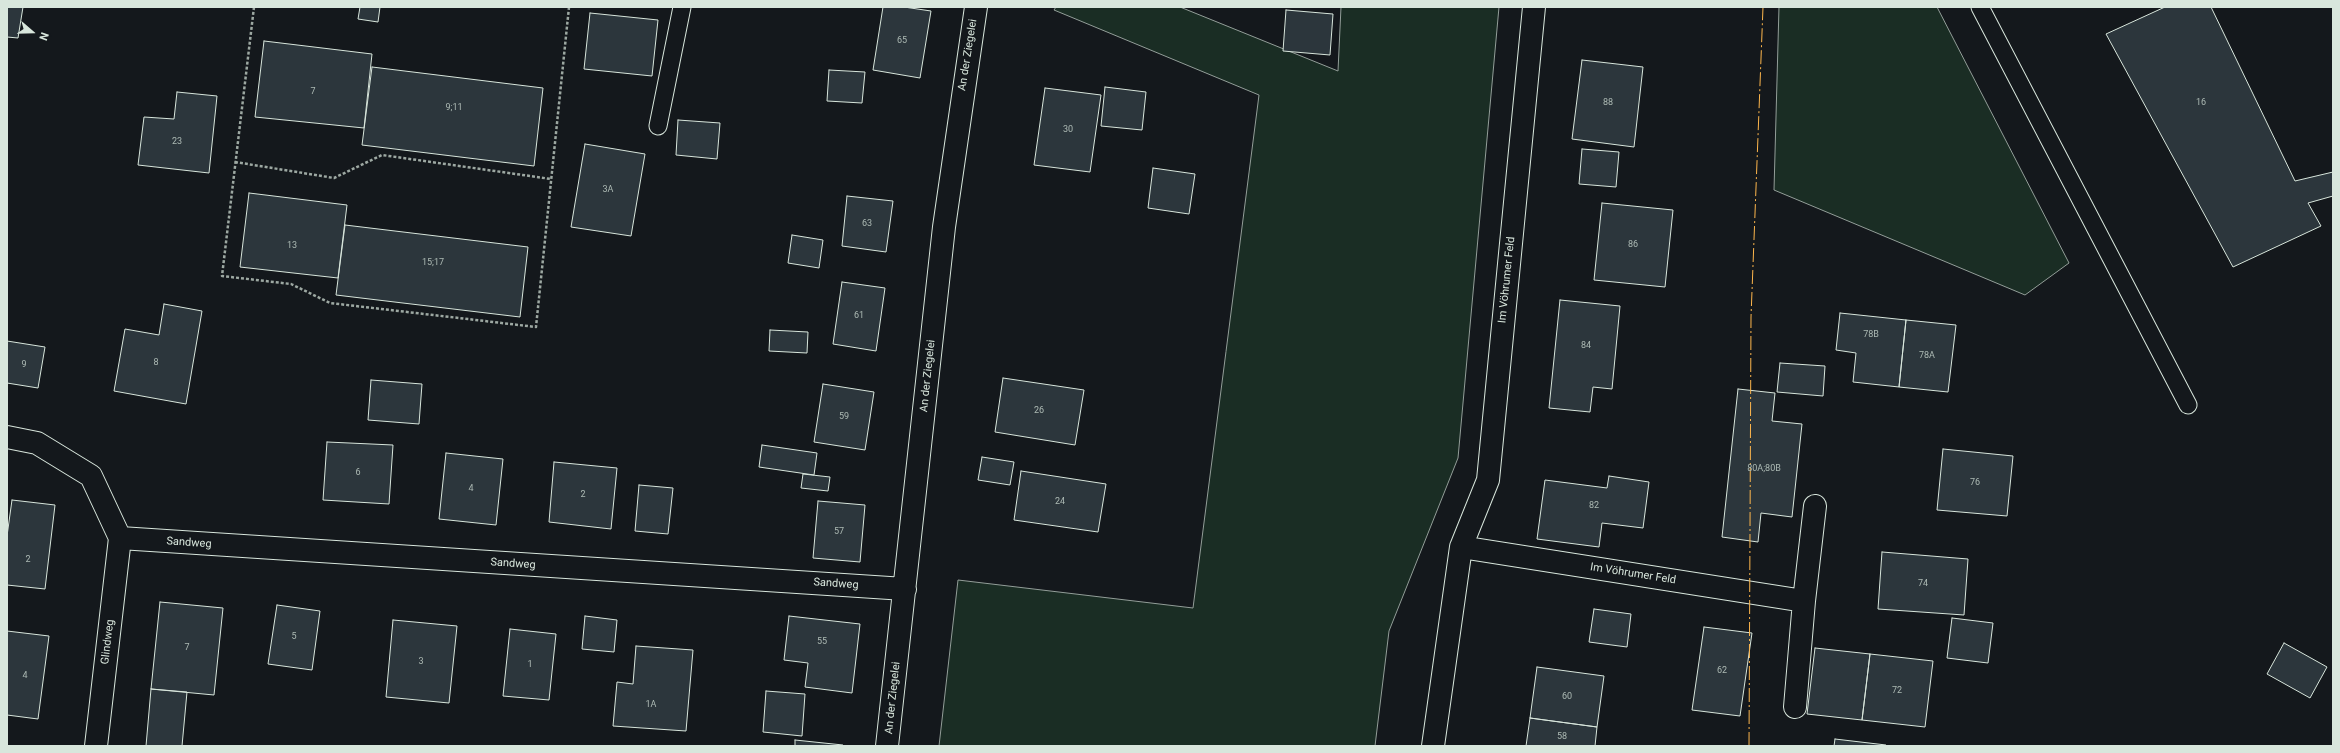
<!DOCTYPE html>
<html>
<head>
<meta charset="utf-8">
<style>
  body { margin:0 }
  #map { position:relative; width:2340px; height:753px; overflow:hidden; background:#14181c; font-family:Roboto,sans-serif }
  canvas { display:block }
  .frame { position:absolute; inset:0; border:8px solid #d8e6dc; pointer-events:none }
  .north { position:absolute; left:12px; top:12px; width:40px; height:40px; -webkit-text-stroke:3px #14181c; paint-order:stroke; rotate:110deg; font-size:11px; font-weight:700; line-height:16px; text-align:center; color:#d8e6dc }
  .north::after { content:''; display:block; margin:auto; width:14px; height:18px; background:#d8e6dc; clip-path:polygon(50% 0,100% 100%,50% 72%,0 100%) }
</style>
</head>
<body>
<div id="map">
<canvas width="2340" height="753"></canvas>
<div class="frame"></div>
<div class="north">N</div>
</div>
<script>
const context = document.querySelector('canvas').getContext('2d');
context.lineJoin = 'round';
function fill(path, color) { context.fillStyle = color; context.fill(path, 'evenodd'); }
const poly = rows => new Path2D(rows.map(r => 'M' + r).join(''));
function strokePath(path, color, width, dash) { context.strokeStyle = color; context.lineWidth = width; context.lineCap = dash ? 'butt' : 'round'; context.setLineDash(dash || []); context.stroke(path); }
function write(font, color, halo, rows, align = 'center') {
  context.font = font + ' Roboto,sans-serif'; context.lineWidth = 3; context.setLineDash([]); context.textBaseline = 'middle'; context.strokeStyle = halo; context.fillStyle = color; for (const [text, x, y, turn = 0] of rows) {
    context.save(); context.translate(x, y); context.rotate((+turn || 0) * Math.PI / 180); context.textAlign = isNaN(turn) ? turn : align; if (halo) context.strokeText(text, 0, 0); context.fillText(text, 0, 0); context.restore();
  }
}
const green = poly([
  [1056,7,1180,7,1338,71,1341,7,1499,7,1458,458,1389,631,1375,746,939,746,958,580,1193,608,1259,95,1054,10,1056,7],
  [1779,7,1937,7,2069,263,2025,295,1774,190,1779,7]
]);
fill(green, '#1a2d24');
strokePath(green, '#939e99', 1);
const building = poly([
  [7,7,23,7,18,38,7,37,7,7],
  [360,7,380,7,378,22,358,19,360,7],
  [883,7,904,7,931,11,920,78,873,70,883,7],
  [2165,7,2211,7,2295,181,2333,172,2333,196,2308,203,2321,226,2233,267,2106,34,2165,7],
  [1286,10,1333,14,1330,55,1283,51,1286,10],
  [590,13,658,20,652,76,584,69,590,13],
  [264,41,372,54,364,128,255,117,264,41],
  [1582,60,1643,67,1634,147,1572,139,1582,60],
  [372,67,543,88,534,166,362,145,372,67],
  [829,70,865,72,862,103,827,101,829,70],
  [1105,87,1146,92,1142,130,1101,126,1105,87],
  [1045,88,1101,95,1090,172,1034,165,1045,88],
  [177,92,217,96,209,173,138,165,144,117,174,119,177,92],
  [678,120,720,123,717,159,676,155,678,120],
  [585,144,645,154,631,236,571,227,585,144],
  [1582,149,1619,152,1616,187,1579,184,1582,149],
  [1153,168,1195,174,1189,214,1148,208,1153,168],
  [249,193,347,205,338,278,240,267,249,193],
  [847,196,893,201,886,252,842,246,847,196],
  [1602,203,1673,210,1665,287,1594,280,1602,203],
  [345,225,528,247,520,317,336,295,345,225],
  [792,235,823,240,819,268,788,263,792,235],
  [842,282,885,288,876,351,833,344,842,282],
  [1560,300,1620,306,1612,389,1593,387,1590,412,1549,408,1560,300],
  [164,304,202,311,186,404,114,391,125,329,159,335,164,304],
  [1840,313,1906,320,1899,387,1853,382,1856,353,1836,350,1840,313],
  [1906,320,1956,325,1948,392,1899,387,1906,320],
  [770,330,808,332,807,353,769,351,770,330],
  [7,341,45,347,38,388,7,383,7,341],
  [1780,363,1825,366,1823,396,1777,392,1780,363],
  [1003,378,1084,390,1075,445,995,432,1003,378],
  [371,380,422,384,419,424,368,420,371,380],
  [823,384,874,392,865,450,814,442,823,384],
  [1738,389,1775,393,1772,421,1802,424,1792,517,1761,513,1758,542,1722,537,1738,389],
  [327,442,393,445,389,504,323,500,327,442],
  [762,445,817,453,814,475,759,467,762,445],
  [1943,449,2013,456,2007,516,1937,510,1943,449],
  [446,453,503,459,496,525,439,519,446,453],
  [982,457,1014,462,1010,485,978,480,982,457],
  [554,462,617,468,611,529,549,522,554,462],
  [1021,471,1106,484,1098,532,1014,520,1021,471],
  [803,474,830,477,828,491,801,488,803,474],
  [1609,476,1649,482,1643,528,1602,523,1599,547,1537,539,1545,480,1607,488,1609,476],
  [639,485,673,488,668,534,635,531,639,485],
  [12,500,55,505,45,589,7,585,7,536,12,500],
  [818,501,865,505,860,562,813,558,818,501],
  [1882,552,1968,559,1964,615,1878,609,1882,552],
  [160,602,223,608,214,695,151,689,160,602],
  [277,605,320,611,312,670,268,664,277,605],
  [1594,609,1631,614,1627,647,1589,642,1594,609],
  [585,616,617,620,614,652,582,649,585,616],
  [789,616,860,624,852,693,805,687,808,663,784,660,789,616],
  [1952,618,1993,623,1988,663,1947,658,1952,618],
  [393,620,457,626,449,703,386,697,393,620],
  [1704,627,1752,633,1740,716,1692,710,1704,627],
  [510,629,556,634,549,700,503,696,510,629],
  [7,631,49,636,38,719,7,715,7,631],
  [2284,643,2327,667,2310,698,2267,674,2284,643],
  [636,646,693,650,686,731,613,726,617,682,633,684,636,646],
  [1815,648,1870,654,1862,720,1807,714,1815,648],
  [1870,654,1933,661,1925,727,1862,720,1870,654],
  [1537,667,1604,676,1597,727,1530,718,1537,667],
  [151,689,187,692,182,746,146,746,151,689],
  [766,691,805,694,802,736,763,732,766,691],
  [1530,718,1597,727,1595,746,1526,746,1530,718],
  [1835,739,1886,745,1886,746,1834,746,1835,739],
  [795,740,843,745,843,746,795,746,795,740]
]);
fill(building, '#2c363c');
strokePath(building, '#d8e6dc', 1);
const lane = poly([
  [1980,7,2188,405],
  [658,126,682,7]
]);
const street = poly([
  [7,437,37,443,91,476,120,538],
  [120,538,905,589],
  [1461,547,1804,601,1795,707],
  [1804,601,1815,506],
  [96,746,120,538],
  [887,746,944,227,976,7],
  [1433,746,1461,547,1488,480,1534,7]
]);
strokePath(lane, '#d8e6dc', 19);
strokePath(street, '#d8e6dc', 24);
strokePath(poly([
  [254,7,222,276,291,284,330,303,536,327,569,7],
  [235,162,334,178,382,155,551,179]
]), '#9da8a2', 2.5, [3, 2]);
strokePath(lane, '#14181c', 17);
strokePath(street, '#14181c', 22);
strokePath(poly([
  [1749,746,1751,317,1763,7]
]), '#ffb74d', 1, [14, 3, 2, 3]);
write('9px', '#adbab4', null, [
  ["65",902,41],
  ["7",313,92],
  ["88",1608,103],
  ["16",2201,103],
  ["9;11",454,108],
  ["30",1068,130],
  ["23",177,142],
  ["3A",608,190],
  ["63",867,224],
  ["86",1633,245],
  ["13",292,246],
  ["15;17",433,263],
  ["61",859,316],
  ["78B",1871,335],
  ["84",1586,346],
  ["78A",1927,356],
  ["8",156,363],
  ["9",24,365],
  ["26",1039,411],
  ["59",844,417],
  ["80A;80B",1764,469],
  ["6",358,473],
  ["76",1975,483],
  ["4",471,489],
  ["2",583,495],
  ["24",1060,502],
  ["82",1594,506],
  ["57",839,532],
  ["2",28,560],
  ["74",1923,584],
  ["5",294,637],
  ["55",822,642],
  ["7",187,648],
  ["3",421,662],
  ["1",530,665],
  ["62",1722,671],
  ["4",25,676],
  ["72",1897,691],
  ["60",1567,697],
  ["1A",651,705],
  ["58",1562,737]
]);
write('11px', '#d8e6dc', '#14181c', [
  ["An der Ziegelei",968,55,-81],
  ["Im Vöhrumer Feld",1507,280,-84],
  ["An der Ziegelei",928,376,-84],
  ["Sandweg",189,543,4],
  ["Sandweg",513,564,4],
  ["Im Vöhrumer Feld",1633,574,9],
  ["Sandweg",836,584,4],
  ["Glindweg",108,642,-83],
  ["An der Ziegelei",893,698,-84]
]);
</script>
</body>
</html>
